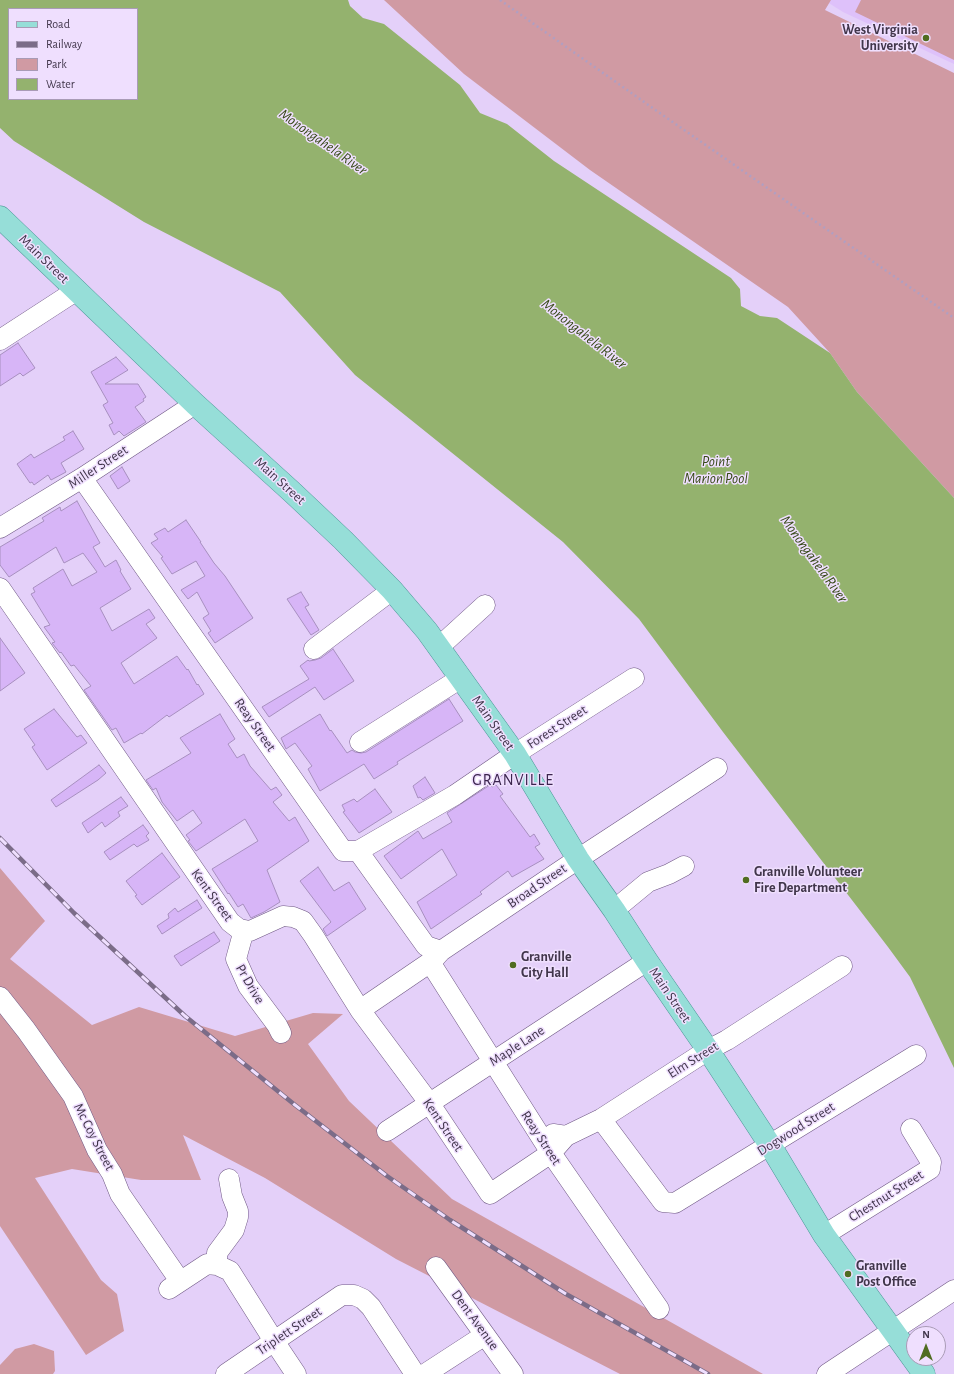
<!DOCTYPE html>
<html>
<head>
<meta charset="utf-8">
<style>
  body { margin:0 }
  #map { position:relative; width:954px; height:1374px; overflow:hidden; background:#e4d0f9; font-family:"Alegreya Sans",sans-serif }
  canvas { display:block }
  .legend { position:absolute; left:8px; top:8px; width:130px; height:92px; box-sizing:border-box; background:#efdffe; border:1px solid #a99bb6; margin:0; padding:5px 7px; list-style:none; font-size:12px; color:#41364b }
  .legend li { display:flex; align-items:center; gap:8px; height:20px }
  .legend b { width:20px; border:1px solid #a99bb6 }
  .north { position:absolute; left:906px; top:1326px; width:40px; height:40px; box-sizing:border-box; background:#efdffe; border:1px solid #a99bb6; border-radius:50%; rotate:0deg; font-size:11px; font-weight:700; line-height:16px; text-align:center; color:#41364b }
  .north::after { content:''; display:block; margin:auto; width:14px; height:18px; background:#506c20; clip-path:polygon(50% 0,100% 100%,50% 72%,0 100%) }
</style>
</head>
<body>
<div id="map">
<canvas width="954" height="1374"></canvas>
<ul class="legend">
<li><b style="height:5px;background:#96ded8"></b>Road</li>
<li><b style="height:5px;background:#7b6c88"></b>Railway</li>
<li><b style="height:11px;background:#d09aa3"></b>Park</li>
<li><b style="height:11px;background:#94b26e"></b>Water</li>
</ul>
<div class="north">N</div>
</div>
<script>
const context = document.querySelector('canvas').getContext('2d');
context.lineJoin = 'round';
function fill(path, color) { context.fillStyle = color; context.fill(path, 'evenodd'); }
const poly = rows => new Path2D(rows.map(r => 'M' + r).join(''));
function strokePath(path, color, width, dash) { context.strokeStyle = color; context.lineWidth = width; context.lineCap = dash ? 'butt' : 'round'; context.setLineDash(dash || []); context.stroke(path); }
function write(font, color, halo, rows, align = 'center') {
  context.font = font + ' "Alegreya Sans",sans-serif'; context.lineWidth = 3; context.setLineDash([]); context.textBaseline = 'middle'; context.strokeStyle = halo; context.fillStyle = color; for (const [text, x, y, turn = 0] of rows) {
    context.save(); context.translate(x, y); context.rotate((+turn || 0) * Math.PI / 180); context.textAlign = isNaN(turn) ? turn : align; if (halo) context.strokeText(text, 0, 0); context.fillText(text, 0, 0); context.restore();
  }
}
fill(poly([
  [824,0,954,0,954,64,843,12]
]), '#dec1fa');
fill(poly([
  [384,0,831,0,825,10,954,73,954,498,857,392,830,353,788,307,590,170,464,74],
  [861,0,954,0,954,60,855,12],
  [0,868,45,921,10,959,92,1025,139,1007,235,1036,313,1013,343,1014,308,1044,349,1101,452,1199,763,1374,620,1374,396,1259,265,1178,183,1135,201,1180,141,1180,72,1169,35,1178,101,1280,117,1294,124,1331,86,1355,0,1226],
  [34,1344,54,1351,55,1371,53,1374,0,1374,0,1365,15,1349]
]), '#d09aa3');
fill(poly([
  [0,0,348,0,350,6,363,18,384,24,460,85,480,113,507,124,554,161,731,278,740,289,741,306,760,316,777,318,830,353,857,392,954,498,954,1068,910,977,888,947,723,732,639,619,563,542,355,375,280,292,144,222,14,141,0,128],
  [9,9,137,9,137,99,9,99]
]), '#94b26e');
const building = poly([
  [18,343,35,368,23,376,20,373,0,386,0,355,18,343],
  [116,357,128,370,105,384,138,384,146,397,143,399,144,401,135,407,146,422,124,436,119,431,114,435,109,425,113,423,103,405,108,402,91,372,116,357],
  [73,431,84,449,61,463,66,472,51,480,48,475,34,485,32,482,30,483,17,464,31,454,34,458,65,440,63,437,73,431],
  [122,467,130,481,118,489,110,476,122,467],
  [77,501,100,543,93,547,105,567,116,560,121,570,120,571,131,589,100,608,112,631,149,609,155,618,146,624,157,638,121,663,134,684,177,656,187,670,188,669,197,685,198,684,204,694,169,717,167,715,142,734,141,733,124,743,116,728,112,730,84,690,91,686,74,665,71,666,61,652,60,653,52,643,55,642,44,627,50,625,31,594,35,592,33,588,63,569,72,586,97,572,83,553,64,563,56,547,9,577,0,565,0,547,44,521,42,518,60,507,61,511,77,501],
  [186,520,201,542,200,542,214,563,225,576,253,618,215,643,208,633,211,631,203,618,209,614,197,592,188,599,181,590,205,576,196,561,172,574,161,558,163,557,151,543,158,539,154,534,165,528,168,532,186,520],
  [301,592,309,605,305,607,319,630,311,635,287,599,301,592],
  [0,638,25,673,0,691,0,638],
  [333,649,354,681,324,700,315,687,269,717,262,707,309,679,300,666,308,660,309,661,315,660,321,658,333,649],
  [449,699,463,721,397,762,398,764,374,779,364,764,320,791,308,769,312,766,295,743,286,749,281,738,320,714,330,731,331,730,347,753,352,750,355,752,361,753,366,752,449,699],
  [54,709,77,737,81,735,87,743,47,770,32,747,35,745,24,729,54,709],
  [220,714,235,739,228,744,237,758,244,754,250,766,271,790,276,787,282,795,273,802,289,821,295,817,309,841,267,870,280,902,264,912,251,918,243,904,238,907,229,893,228,894,212,869,258,841,245,819,196,851,188,841,190,840,186,835,202,823,193,810,177,821,162,802,156,788,153,790,146,780,191,753,180,738,220,714],
  [99,765,106,773,98,780,56,807,51,800,99,765],
  [425,777,435,793,423,800,420,797,418,798,413,786,425,777],
  [490,785,492,787,496,785,503,794,500,796,530,837,534,834,540,844,535,847,544,859,512,877,508,871,480,892,482,894,431,929,417,902,457,875,442,849,401,879,384,856,418,831,423,839,452,822,447,813,490,785],
  [375,789,392,812,359,833,343,812,345,811,342,805,354,799,357,802,375,789],
  [121,797,128,806,118,812,120,816,105,827,102,822,88,833,82,823,121,797],
  [143,825,149,833,146,836,149,840,137,847,134,844,110,860,104,852,143,825],
  [162,853,180,877,142,905,135,896,137,895,126,881,162,853],
  [318,867,334,891,349,882,366,909,327,936,323,929,331,922,300,881,318,867],
  [197,900,202,908,162,934,157,926,169,918,168,914,175,908,178,912,197,900],
  [214,932,220,941,181,966,174,956,214,932]
]);
fill(building, '#d7b5f7');
strokePath(building, '#a78fbf', 1);
const minor = poly([
  [0,340,77,290],
  [82,478,343,851,358,851,426,946,441,951],
  [0,528,82,478,195,404],
  [0,588,230,922,239,929,250,931,283,916,293,917,303,921,313,935,360,1010,430,1104,490,1194,551,1153,566,1136],
  [439,647,485,605],
  [314,649,392,590],
  [360,742,461,678],
  [358,851,455,795,515,754,634,678],
  [614,910,648,882,669,874,684,866],
  [244,930,236,959,248,986,277,1025,281,1033],
  [430,962,551,1153,659,1309],
  [0,997,26,1030,73,1096,97,1150,112,1174,120,1194,180,1281],
  [360,1010,432,961,441,951,578,859,717,768],
  [601,1119,663,1202,675,1203,916,1055],
  [387,1131,647,961],
  [553,1134,566,1136,601,1119,708,1050,727,1040,842,966],
  [824,1235,930,1169,931,1162,911,1129],
  [217,1265,217,1253,234,1230,238,1217,238,1211,232,1196,229,1179],
  [436,1267,513,1374],
  [169,1289,207,1264,217,1265,230,1271,274,1341,296,1374],
  [226,1374,342,1295,354,1295,363,1299,371,1307,415,1374],
  [425,1374,485,1335],
  [827,1374,954,1290]
]);
const major = poly([
  [0,217,195,404,292,492,343,540,392,590,427,631,515,754,578,859,614,910,647,961,708,1050,770,1145,824,1235,924,1374]
]);
strokePath(minor, '#6f5884', 21);
strokePath(major, '#4b9596', 23);
strokePath(poly([
  [500,0,654,109,954,318]
]), '#b09fc2', 2.5, [2, 3]);
strokePath(minor, '#fff', 20);
strokePath(major, '#96ded8', 22);
const rail = poly([
  [0,838,74,913,185,1016,295,1105,387,1176,450,1220,566,1294,708,1374]
]);
strokePath(rail, '#7b6c88', 4.5);
strokePath(rail, '#efdffe', 3, [9]);
for (const [x, y, r, color] of [
  [926,38,4,"#506c20"],
  [746,880,4,"#506c20"],
  [513,965,4,"#506c20"],
  [848,1274,4,"#506c20"]
]) { const dot = new Path2D(); dot.arc(x, y, r, 0, 2 * Math.PI); context.fillStyle = color; context.fill(dot); strokePath(dot, '#efdffe', 1.5); }
write('bold 14px', '#41364b', '#efdffe', [
  ["West Virginia",918,30,"right"],
  ["University",918,46,"right"],
  ["Granville Volunteer",754,872],
  ["Fire Department",754,888],
  ["Granville",521,957],
  ["City Hall",521,973],
  ["Granville",856,1266],
  ["Post Office",856,1282]
], 'left');
write('14px', '#41364b', '#efdffe', [
  ["Main Street",44,259,44],
  ["Miller Street",98,467,-33],
  ["Main Street",280,481,42],
  ["Main Street",493,723,55],
  ["Reay Street",255,725,55],
  ["Forest Street",557,727,-33],
  ["Broad Street",537,886,-34],
  ["Kent Street",212,895,54],
  ["Pr Drive",250,984,60],
  ["Main Street",670,995,56],
  ["Maple Lane",517,1046,-33],
  ["Elm Street",693,1060,-32],
  ["Kent Street",443,1125,56],
  ["Dogwood Street",796,1129,-32],
  ["Mc Coy Street",94,1137,63],
  ["Reay Street",541,1138,57],
  ["Chestnut Street",886,1196,-32],
  ["Dent Avenue",475,1320,54],
  ["Triplett Street",289,1331,-34]
]);
write('italic 15px', '#364917', '#efdffe', [
  ["Monongahela River",323,142,35],
  ["Monongahela River",584,334,38],
  ["Point",716,461],
  ["Marion Pool",716,478],
  ["Monongahela River",814,559,54]
]);
context.letterSpacing = '1px';
write('16px', '#3b254e', '#efdffe', [
  ["GRANVILLE",513,780]
]);
context.letterSpacing = '0px';
</script>
</body>
</html>
